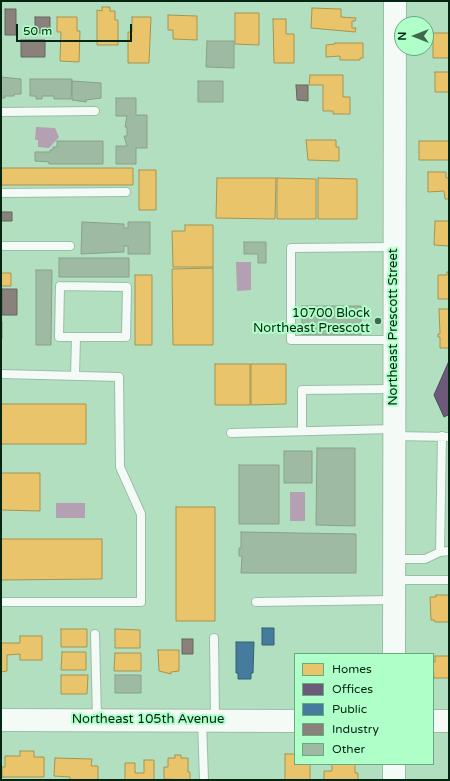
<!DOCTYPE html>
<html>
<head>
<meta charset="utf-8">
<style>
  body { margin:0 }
  #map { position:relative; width:450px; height:781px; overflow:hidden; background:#b3dfc1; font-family:"Varela Round",sans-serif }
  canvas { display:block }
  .frame { position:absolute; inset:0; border:2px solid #042612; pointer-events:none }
  .legend { position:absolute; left:294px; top:653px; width:140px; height:112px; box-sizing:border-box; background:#aeffc8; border:1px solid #6aa87f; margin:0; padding:5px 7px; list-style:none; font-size:12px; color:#042612 }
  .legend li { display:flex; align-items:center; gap:8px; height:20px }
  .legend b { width:20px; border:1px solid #6aa87f }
  .north { position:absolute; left:394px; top:16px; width:40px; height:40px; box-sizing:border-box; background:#aeffc8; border:1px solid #6aa87f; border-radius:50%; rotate:270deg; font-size:11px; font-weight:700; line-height:16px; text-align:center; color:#042612 }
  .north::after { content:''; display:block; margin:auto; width:14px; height:18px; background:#41674f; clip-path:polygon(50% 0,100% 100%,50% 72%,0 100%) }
  .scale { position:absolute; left:16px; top:24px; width:116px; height:18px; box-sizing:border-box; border:2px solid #042612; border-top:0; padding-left:5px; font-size:12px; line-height:14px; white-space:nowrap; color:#042612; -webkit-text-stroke:3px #aeffc8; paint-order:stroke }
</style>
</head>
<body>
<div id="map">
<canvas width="450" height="781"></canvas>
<div class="frame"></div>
<ul class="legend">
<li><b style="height:11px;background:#e9c46a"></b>Homes</li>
<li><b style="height:11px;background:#6d597a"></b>Offices</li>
<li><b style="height:11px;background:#457b9d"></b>Public</li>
<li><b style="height:11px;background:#8a817c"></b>Industry</li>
<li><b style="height:11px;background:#9fbaa2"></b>Other</li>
</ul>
<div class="north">N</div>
<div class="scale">50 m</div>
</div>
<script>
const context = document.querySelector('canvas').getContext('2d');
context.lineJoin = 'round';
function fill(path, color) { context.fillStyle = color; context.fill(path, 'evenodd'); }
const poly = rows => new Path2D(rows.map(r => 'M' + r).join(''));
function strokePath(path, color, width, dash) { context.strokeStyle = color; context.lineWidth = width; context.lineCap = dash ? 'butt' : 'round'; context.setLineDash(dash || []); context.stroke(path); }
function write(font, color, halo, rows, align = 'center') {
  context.font = font + ' "Varela Round",sans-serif'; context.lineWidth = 4; context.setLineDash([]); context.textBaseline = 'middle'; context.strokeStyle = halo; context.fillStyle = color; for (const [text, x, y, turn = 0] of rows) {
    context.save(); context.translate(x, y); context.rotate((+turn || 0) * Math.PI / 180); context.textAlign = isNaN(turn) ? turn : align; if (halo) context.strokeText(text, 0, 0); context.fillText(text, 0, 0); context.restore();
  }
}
fill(poly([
  [36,127,55,128,59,137,49,148,38,147,38,140,35,140],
  [236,262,251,262,251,290,237,291],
  [290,492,305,492,305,521,290,521],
  [56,503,85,503,85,518,56,518]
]), '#b59fb2');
const homes = poly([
  [102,7,110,7,110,11,115,11,115,20,118,20,118,45,97,45,97,10,102,11,102,7],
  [312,8,341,9,341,17,356,18,355,21,352,21,352,28,356,28,355,32,311,28,312,8],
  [235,13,259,13,259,45,235,44,235,13],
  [168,15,197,16,197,40,173,39,173,30,168,30,168,15],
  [57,17,77,17,77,31,80,31,79,62,60,61,61,32,57,32,57,17],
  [132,17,151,17,149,63,128,63,128,32,132,32,132,17],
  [273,19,286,19,286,34,294,34,294,63,274,63,273,19],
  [433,33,449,33,449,58,433,58,433,33],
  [335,43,363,43,363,58,360,58,360,60,340,60,340,56,326,57,326,45,335,44,335,43],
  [435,72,449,72,449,92,435,92,435,72],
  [310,75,343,75,343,97,350,97,350,114,333,114,333,111,323,111,323,85,309,85,310,75],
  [306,140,336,140,336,147,339,147,339,161,308,160,306,140],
  [419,141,449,141,449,160,419,160,419,141],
  [1,168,133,168,133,185,1,185,1,168],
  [139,170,156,170,156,210,139,210,139,170],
  [428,172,446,172,446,178,449,178,449,199,445,199,444,191,428,192,428,172],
  [217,178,276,178,275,219,216,218,217,178],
  [277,178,316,179,316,219,277,219,277,178],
  [318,178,357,179,357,219,318,219,318,178],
  [435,221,449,221,449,246,434,245,435,221],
  [185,225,213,225,213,267,173,267,172,231,185,231,185,225],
  [213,268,213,345,173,345,172,269,213,268],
  [1,271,1,273,11,273,11,286,1,286,1,271],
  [447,272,449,272,449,299,438,299,438,275,447,275,447,272],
  [135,275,152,275,152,345,135,345,135,275],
  [439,309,449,309,449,348,440,348,440,337,438,337,438,334,440,334,439,309],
  [215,364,250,364,250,405,215,405,215,364],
  [251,364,286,364,286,404,251,405,251,364],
  [1,404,86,404,86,444,1,444,1,404],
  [1,473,40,473,40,511,1,510,1,473],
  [176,507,215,507,215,621,176,621,176,507],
  [1,539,102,539,102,579,1,580,1,539],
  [436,595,449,595,449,622,435,622,434,620,431,620,430,597,436,597,436,595],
  [61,629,87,629,87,647,61,647,61,629],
  [115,629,140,630,140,648,115,648,115,629],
  [20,636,42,636,42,660,20,660,20,654,7,655,7,671,1,672,1,643,20,643,20,636],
  [158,650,179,650,179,671,171,672,171,674,159,671,158,650],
  [62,652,86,652,86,670,61,670,62,652],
  [115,653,141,653,141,671,114,671,115,653],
  [435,656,449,656,449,678,434,678,433,662,435,662,435,656],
  [61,675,88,675,87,694,61,694,61,675],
  [20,751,34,751,34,757,44,757,44,777,2,777,2,767,5,767,5,756,20,756,20,751],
  [285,754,295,754,295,764,310,764,310,780,285,780,285,754],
  [175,755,181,755,181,758,188,758,188,772,190,772,190,780,164,779,164,767,168,767,168,758,175,758,175,755],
  [55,758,92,759,91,766,98,766,98,780,70,780,70,777,54,776,55,758],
  [144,760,154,760,154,780,125,780,125,763,135,763,135,773,144,773,144,760],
  [332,764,355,764,355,773,358,773,358,780,324,780,324,771,332,771,332,764]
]);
fill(homes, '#e9c46a');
strokePath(homes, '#a49550', 1);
const offices = poly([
  [449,361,449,418,448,415,444,417,434,395,449,361]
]);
fill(offices, '#6d597a');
strokePath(offices, '#4e4a5b', 1);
const public = poly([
  [262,628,274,628,274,645,262,645,262,628],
  [236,642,254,642,253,673,251,673,251,679,238,679,238,673,236,673,236,642]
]);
fill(public, '#457b9d');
strokePath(public, '#326273', 1);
const industry = poly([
  [5,9,16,9,16,35,5,35,5,9],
  [35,17,50,17,50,33,35,33,35,17],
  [21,40,45,40,45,57,21,57,21,40],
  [296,85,308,85,308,101,297,100,296,85],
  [1,212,12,212,12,221,1,221,1,212],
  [2,289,17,289,17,315,2,315,2,289],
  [182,639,193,639,193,654,182,654,182,639]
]);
fill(industry, '#8a817c');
strokePath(industry, '#62665c', 1);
const building = poly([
  [207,41,234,41,234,68,206,67,207,41],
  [1,77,21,79,21,94,14,94,14,96,5,96,5,98,1,98,1,77],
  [30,79,72,79,71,99,54,99,54,96,42,96,42,99,36,99,36,96,30,96,30,79],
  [72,81,101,83,101,98,86,100,86,102,72,100,72,81],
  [198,81,223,81,223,102,198,102,198,81],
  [116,98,136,98,136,115,147,115,147,148,136,148,136,164,116,164,116,146,127,146,124,136,127,136,127,127,125,127,127,116,116,116,116,98],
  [57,141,103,141,103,164,49,164,49,162,35,161,35,152,50,152,50,150,53,150,53,147,57,147,57,141],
  [82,222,124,224,124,228,128,228,128,222,150,222,150,254,128,254,128,246,124,246,124,252,81,254,82,222],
  [244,242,266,242,266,263,258,263,258,254,244,254,244,242],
  [59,258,129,258,129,277,59,277,59,258],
  [36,270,52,270,51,345,36,345,36,270],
  [302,306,361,306,361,335,302,335,302,306],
  [1,321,2,321,2,339,1,338,1,321],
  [317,448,355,448,355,526,316,525,317,448],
  [284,451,312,451,312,483,284,483,284,451],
  [239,465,279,465,279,524,239,524,239,465],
  [241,532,356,534,356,573,241,573,242,556,239,556,239,548,241,548,241,532],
  [115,675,141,675,141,693,115,693,115,675]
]);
fill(building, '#9fbaa2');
strokePath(building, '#86a287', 1);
const lane = poly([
  [1,112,95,111],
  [1,193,126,192],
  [1,246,70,246],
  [393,247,291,248,291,340,393,340],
  [60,286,127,287,126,337,59,337,60,286],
  [1,374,119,377,120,467,141,514,141,602,1,602],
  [75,376,76,337],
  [302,431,302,390,393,389],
  [231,433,393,429],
  [395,436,449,437],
  [442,436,440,552,449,551],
  [395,559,425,559,440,552],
  [396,580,449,580],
  [256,602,393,600],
  [95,634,97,719],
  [214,638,215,719],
  [202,721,204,780]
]);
const secondary = poly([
  [394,654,395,1],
  [1,720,295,721],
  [433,721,449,721],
  [394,780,394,764]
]);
strokePath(lane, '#9abda6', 10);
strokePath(secondary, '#9abda6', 24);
strokePath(lane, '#f4faf6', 8);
strokePath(secondary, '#f4faf6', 22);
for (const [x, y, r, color] of [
  [378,321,4,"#41674f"]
]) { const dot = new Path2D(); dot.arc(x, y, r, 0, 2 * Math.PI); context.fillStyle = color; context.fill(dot); strokePath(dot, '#aeffc8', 1.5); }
write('13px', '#042612', '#aeffc8', [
  ["10700 Block",370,314],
  ["Northeast Prescott",370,329]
], 'right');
write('13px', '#042612', '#aeffc8', [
  ["Northeast Prescott Street",394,327,-90],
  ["Northeast 105th Avenue",148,720]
]);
</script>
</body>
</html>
